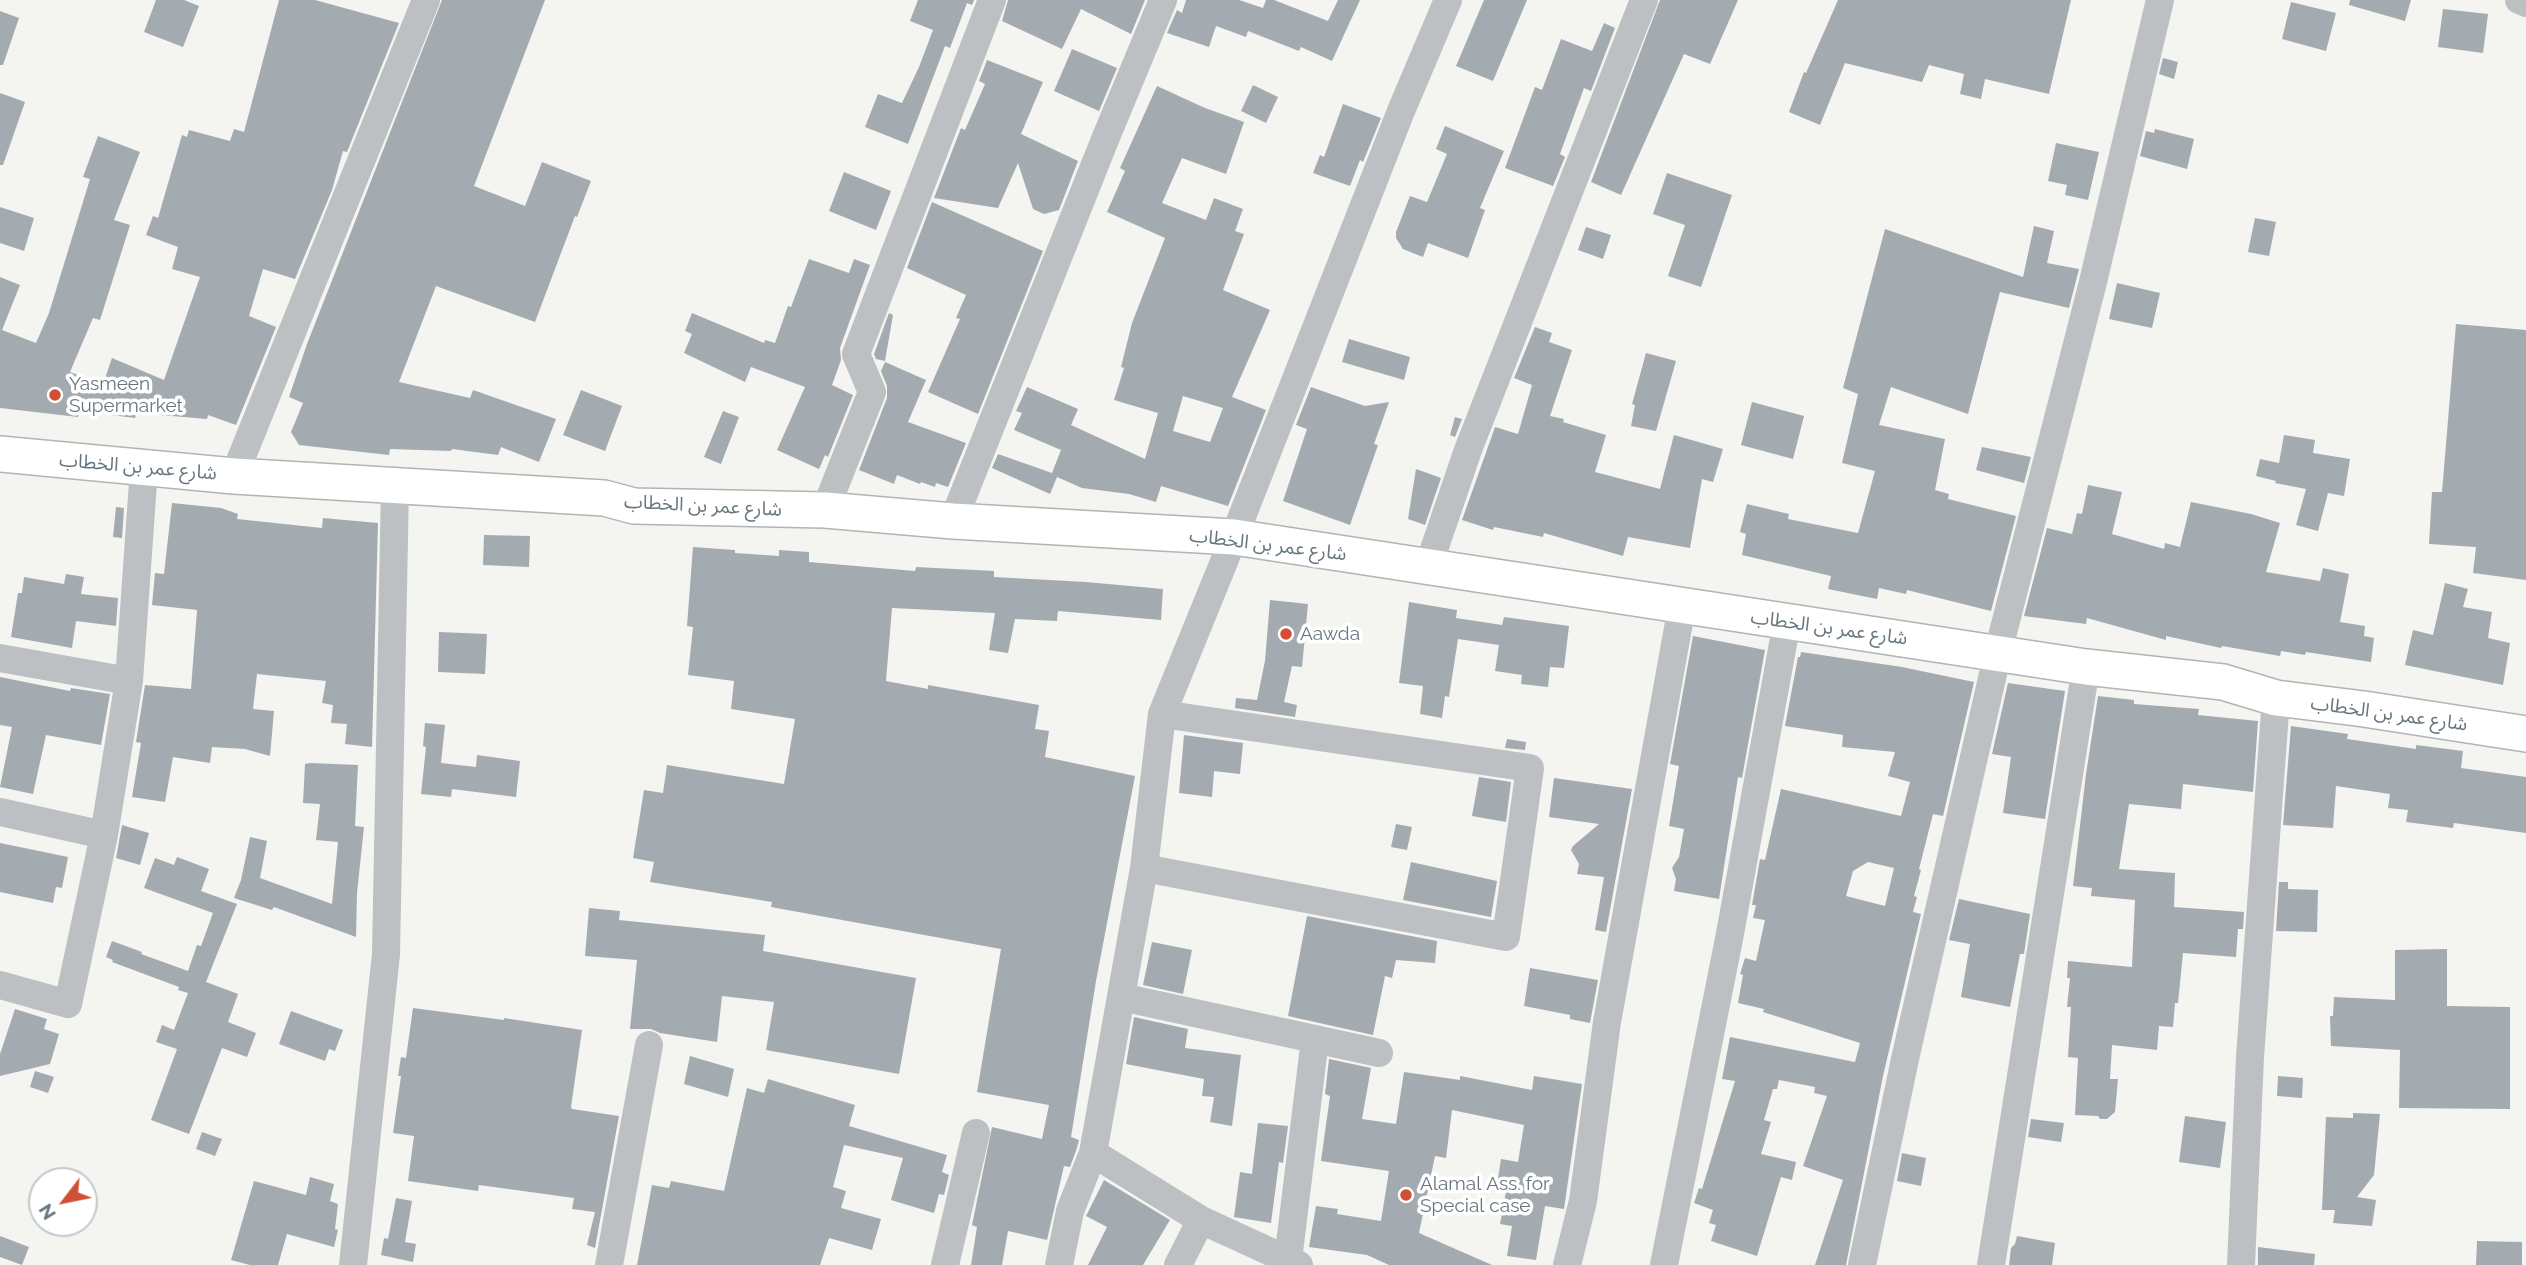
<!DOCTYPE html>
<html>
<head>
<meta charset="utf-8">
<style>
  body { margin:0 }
  #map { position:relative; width:2526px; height:1265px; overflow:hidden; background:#f4f4f1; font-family:Raleway,sans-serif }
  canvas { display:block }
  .north { position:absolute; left:28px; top:1167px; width:70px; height:70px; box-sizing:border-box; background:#fff; border:2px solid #c2c8cc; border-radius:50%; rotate:238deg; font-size:19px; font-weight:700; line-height:28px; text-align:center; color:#67767f }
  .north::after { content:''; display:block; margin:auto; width:24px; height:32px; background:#d15035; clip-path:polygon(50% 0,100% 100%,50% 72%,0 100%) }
</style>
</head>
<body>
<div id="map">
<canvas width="2526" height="1265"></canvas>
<div class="north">N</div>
</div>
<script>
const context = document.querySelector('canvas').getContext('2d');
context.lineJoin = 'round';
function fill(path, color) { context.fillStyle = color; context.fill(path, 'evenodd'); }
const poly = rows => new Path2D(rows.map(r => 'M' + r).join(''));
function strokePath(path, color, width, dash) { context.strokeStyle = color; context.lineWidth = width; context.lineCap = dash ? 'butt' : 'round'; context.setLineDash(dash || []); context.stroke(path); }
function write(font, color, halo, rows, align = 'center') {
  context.font = font + ' Raleway,"Noto Sans Arabic",sans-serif'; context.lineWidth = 7; context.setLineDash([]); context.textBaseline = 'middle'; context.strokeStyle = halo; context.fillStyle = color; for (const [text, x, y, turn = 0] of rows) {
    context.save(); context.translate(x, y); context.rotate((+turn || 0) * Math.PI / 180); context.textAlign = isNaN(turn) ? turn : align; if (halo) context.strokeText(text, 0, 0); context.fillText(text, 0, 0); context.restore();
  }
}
fill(poly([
  [156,0,184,0,199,6,183,47,144,32],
  [279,0,315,0,399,23,347,152,343,151,332,190,295,279,263,269,249,316,276,327,236,425,208,415,207,419,137,413,135,418,80,411,78,417,0,408,0,277,20,285,2,330,36,343,49,313,90,179,83,177,98,136,140,152,114,220,130,225,100,320,93,318,70,372,103,384,112,358,164,380,200,277,172,269,178,247,146,235,153,216,158,218,182,135,187,137,189,130,230,141,234,129,244,132],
  [442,0,545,0,474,186,525,206,542,162,591,181,577,217,575,216,535,322,436,286,399,382,470,398,473,390,556,419,539,462,501,447,498,455,452,449,451,451,390,449,389,455,299,445,291,432,303,403,289,397,307,344],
  [918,0,974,0,972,5,967,3,950,48,945,46,908,144,865,127,878,94,902,103,919,67,933,30,910,21],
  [1008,0,1145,0,1131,34,1081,9,1062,49,1002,21],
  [1186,0,1239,0,1263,8,1266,0,1274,0,1328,21,1338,0,1360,0,1332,61,1301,47,1299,51,1248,31,1246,37,1216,26,1209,47,1167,33,1177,10,1182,13],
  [1484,0,1527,0,1493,81,1456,66],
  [1660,0,1738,0,1710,64,1684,54,1621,195,1591,182],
  [1838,0,2071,0,2049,94,1985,79,1981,99,1960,94,1964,74,1929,65,1922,82,1845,63,1820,125,1789,112,1804,72,1806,73],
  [2350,0,2411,0,2405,21,2349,5],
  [2291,2,2336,13,2326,51,2282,39],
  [2443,9,2488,14,2483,53,2438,47],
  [0,11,19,18,3,65,0,65],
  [1604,23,1615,28,1591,91,1584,88,1560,154,1565,157,1553,186,1505,168,1535,87,1542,90,1561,39,1592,51],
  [1072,49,1117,68,1099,111,1054,91],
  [2163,58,2178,62,2174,79,2159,74],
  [987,60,1043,82,1021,134,1078,161,1059,210,1044,214,1033,209,1018,163,998,208,934,198,961,128,965,130,985,84,979,81],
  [1253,85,1278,97,1266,123,1241,111],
  [1157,86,1205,108,1244,122,1226,174,1182,158,1162,203,1206,220,1214,198,1243,209,1235,231,1244,234,1223,290,1270,310,1232,397,1266,410,1228,506,1161,486,1156,502,1129,494,1082,488,1057,477,1050,494,992,468,998,454,1052,473,1061,450,1014,430,1022,413,1016,411,1027,387,1078,409,1071,425,1145,459,1158,413,1114,400,1124,368,1121,367,1132,323,1165,238,1107,212,1125,171,1120,168],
  [1183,396,1223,408,1210,442,1173,431],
  [0,93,25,102,3,165,0,165],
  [1343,104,1381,118,1363,162,1360,160,1350,186,1313,173,1320,155,1324,157],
  [1445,126,1504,151,1480,208,1485,210,1468,258,1428,243,1423,257,1403,249,1396,238,1396,232,1410,196,1427,202,1447,154,1436,149],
  [2155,129,2194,139,2187,169,2140,156,2146,131,2154,133],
  [2056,143,2099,152,2088,200,2065,195,2067,185,2048,181],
  [844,172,891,191,876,230,829,211],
  [1667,173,1732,195,1701,287,1668,276,1685,225,1653,214],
  [932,202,1043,251,978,414,928,392,960,319,956,318,966,295,907,268],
  [0,207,34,218,24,251,0,243],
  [2255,218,2276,222,2269,256,2248,252],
  [2034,226,2054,231,2047,263,2079,269,2069,308,2000,292,1968,414,1891,387,1879,425,1945,439,1935,490,1949,494,1948,499,2016,516,1991,611,1907,590,1906,594,1879,588,1877,599,1828,589,1831,576,1742,555,1746,534,1740,532,1747,504,1789,514,1788,519,1858,533,1875,471,1842,463,1858,394,1843,388,1885,229,2023,277],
  [1586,227,1611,235,1603,259,1578,250],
  [809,259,849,273,854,259,870,265,840,348,841,360,832,385,853,395,828,457,825,455,819,469,777,450,805,387,751,367,745,382,684,353,692,334,685,331,692,313,764,343,765,340,775,343,788,306,791,307],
  [2117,283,2160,293,2152,328,2109,319],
  [889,313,893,315,885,361,876,359,874,354],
  [2456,324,2526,330,2526,580,2473,573,2476,547,2429,544,2432,492,2442,492],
  [1535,327,1552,333,1549,342,1572,350,1550,416,1564,419,1563,422,1606,435,1595,472,1660,489,1674,435,1723,449,1713,482,1702,479,1690,548,1628,537,1623,556,1544,533,1543,537,1494,527,1493,530,1462,520,1495,427,1518,434,1532,385,1514,378],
  [1349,339,1410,357,1404,380,1342,362],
  [1646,353,1676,361,1656,431,1631,426,1635,405,1632,404],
  [885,362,926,380,908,422,966,443,948,487,936,483,935,487,921,482,920,484,897,475,894,484,859,470,887,398,887,386,881,371],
  [1311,387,1365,406,1389,402,1374,444,1378,445,1350,525,1283,501,1307,429,1296,425],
  [581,390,622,406,605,451,563,435],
  [1752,402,1804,416,1793,459,1741,445],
  [723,411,739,417,721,464,704,457],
  [1455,417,1462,419,1455,437,1450,435],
  [2284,435,2315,440,2313,453,2350,459,2344,496,2328,493,2318,531,2296,525,2306,489,2275,483,2276,481,2256,476,2260,459,2279,463],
  [1982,447,2031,457,2024,483,1976,470],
  [1416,469,1441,478,1425,525,1408,519],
  [2088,485,2122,492,2112,534,2164,549,2165,543,2180,547,2191,502,2251,514,2280,523,2266,572,2320,581,2323,568,2349,574,2340,622,2365,626,2364,636,2374,638,2371,662,2306,652,2305,655,2281,651,2280,656,2222,646,2221,648,2166,636,2166,640,2087,618,2086,624,2024,616,2047,528,2072,534,2077,513,2082,514],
  [172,503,221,508,238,514,237,519,322,528,323,518,378,523,372,747,345,744,347,724,331,723,333,705,322,703,326,681,257,674,253,709,274,711,270,756,245,749,212,747,210,763,173,757,165,802,132,797,141,743,136,742,145,685,191,689,197,610,152,605,155,573,164,574],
  [116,507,124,508,122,538,113,537],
  [484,535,530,536,529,567,483,565],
  [693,547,735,550,735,553,779,556,779,550,809,552,809,562,915,571,916,567,994,571,994,577,1086,582,1163,589,1161,620,1058,611,1057,621,1015,619,1008,653,989,650,995,613,892,608,886,681,928,689,928,685,1039,705,1035,729,1049,731,1045,757,1135,776,1096,981,1071,1137,1079,1140,1077,1148,1070,1167,1064,1166,1047,1240,1008,1231,1002,1265,971,1265,977,1227,972,1225,992,1127,1042,1139,1049,1105,977,1092,1001,949,771,907,772,902,650,882,654,862,633,858,644,790,663,793,667,765,784,784,795,719,731,709,734,681,688,675,693,627,687,626],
  [66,574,84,577,81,594,118,598,116,626,76,621,72,648,11,637,18,593,22,593,24,577,64,584],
  [2445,583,2468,589,2463,607,2492,612,2488,638,2510,643,2503,685,2405,665,2413,630,2433,635],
  [1270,600,1308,604,1302,667,1292,666,1284,702,1297,705,1295,717,1235,708,1236,698,1257,700,1265,661],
  [1409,602,1457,610,1456,618,1502,625,1504,617,1569,626,1564,668,1550,667,1548,687,1521,684,1522,675,1495,671,1499,645,1458,639,1449,697,1445,696,1442,718,1420,714,1423,686,1399,683],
  [439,632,487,634,485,674,438,672],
  [1693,636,1765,650,1742,778,1738,777,1719,899,1674,891,1676,879,1672,868,1679,857,1684,829,1669,826,1679,766,1670,764],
  [1801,652,1902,667,1974,682,1943,816,1933,814,1919,869,1921,870,1914,896,1917,897,1913,912,1921,914,1883,1076,1846,1265,1815,1265,1843,1180,1803,1166,1827,1096,1814,1093,1815,1087,1779,1080,1777,1089,1773,1089,1764,1120,1771,1122,1761,1154,1796,1162,1792,1180,1781,1177,1757,1256,1711,1241,1716,1225,1709,1223,1713,1210,1694,1203,1699,1188,1702,1189,1735,1081,1722,1079,1730,1037,1855,1062,1860,1043,1763,1012,1764,1009,1738,1003,1743,975,1740,974,1745,958,1756,961,1765,920,1753,918,1756,905,1752,905,1760,859,1765,860,1781,789,1901,816,1910,782,1888,776,1895,752,1842,747,1843,735,1785,726,1798,657,1800,657],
  [1868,862,1894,868,1885,906,1846,896,1853,871],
  [0,677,70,691,71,688,110,694,101,745,46,735,33,794,0,787,12,727,0,725],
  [2008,683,2065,691,2045,819,2003,813,2011,757,1992,754],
  [2098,696,2134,700,2134,704,2199,709,2198,715,2258,721,2253,792,2183,784,2181,809,2129,804,2119,869,2175,873,2174,907,2244,912,2243,929,2238,929,2236,957,2183,953,2178,1003,2175,1003,2173,1027,2159,1026,2157,1050,2112,1045,2110,1079,2118,1079,2115,1112,2107,1119,2100,1119,2098,1116,2075,1115,2078,1058,2068,1057,2071,1007,2067,1007,2070,978,2067,978,2068,961,2132,967,2135,900,2091,896,2092,888,2073,886,2086,774],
  [425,723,445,725,441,763,476,767,477,755,520,761,516,797,452,789,451,797,421,794,426,747,423,746],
  [2291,726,2348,734,2347,739,2416,749,2416,745,2463,751,2461,768,2526,777,2526,833,2454,823,2453,828,2406,822,2408,810,2388,808,2390,794,2336,786,2333,828,2283,825],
  [1184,735,1243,743,1240,774,1214,771,1212,797,1179,793],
  [1507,739,1526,742,1525,750,1505,748],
  [310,763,358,765,355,826,364,827,357,893,356,937,274,907,272,910,234,898,241,880,250,837,267,841,260,878,332,904,338,842,316,840,320,804,303,803,305,764],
  [1479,777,1511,782,1506,822,1472,816],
  [1554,778,1632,789,1606,932,1595,930,1604,877,1577,874,1579,864,1571,850,1573,846,1599,824,1549,817],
  [1396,824,1412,827,1407,850,1391,847],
  [122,825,149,833,140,865,116,858],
  [0,843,68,857,62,888,56,887,53,903,0,892],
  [177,857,209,869,201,891,237,904,206,982,238,994,228,1022,256,1033,247,1057,222,1048,189,1134,151,1120,177,1049,156,1042,162,1025,174,1030,188,993,178,990,179,987,112,962,113,960,106,957,112,941,142,952,141,954,188,971,197,945,201,946,213,913,144,888,155,858,174,865],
  [1411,862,1497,881,1491,917,1403,900],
  [2279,882,2288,882,2288,889,2318,890,2317,932,2276,931],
  [1959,899,2030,914,2024,954,2020,954,2010,1007,1961,997,1970,944,1949,940],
  [589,908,620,911,619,920,765,935,763,951,916,978,899,1074,766,1050,774,1002,722,996,717,1042,660,1033,651,1029,630,1029,637,960,585,956],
  [1307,916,1437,941,1435,963,1396,960,1392,978,1385,976,1373,1035,1288,1016],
  [1152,942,1192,950,1183,994,1143,985],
  [2447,949,2447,1006,2510,1007,2510,1109,2399,1108,2400,1050,2331,1046,2330,1016,2333,1016,2334,997,2395,1000,2395,950],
  [1530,968,1598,980,1590,1023,1570,1019,1570,1015,1524,1006],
  [413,1008,504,1020,504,1018,582,1030,571,1107,572,1109,619,1116,595,1248,587,1245,595,1212,572,1209,574,1198,479,1185,478,1191,408,1181,414,1136,393,1133,401,1076,398,1076,401,1057,406,1058],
  [15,1009,47,1019,44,1029,59,1034,50,1064,0,1076,0,1054],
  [291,1011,343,1030,335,1051,329,1049,325,1061,279,1044],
  [1134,1017,1188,1029,1185,1048,1241,1055,1232,1126,1210,1122,1214,1097,1202,1096,1204,1079,1126,1064],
  [690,1056,734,1069,728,1097,684,1084],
  [1329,1059,1371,1068,1362,1119,1396,1124,1404,1072,1460,1080,1460,1076,1532,1090,1534,1076,1582,1084,1564,1209,1545,1206,1536,1260,1507,1256,1512,1226,1500,1224,1506,1192,1496,1191,1501,1159,1518,1162,1524,1125,1452,1110,1446,1158,1435,1156,1419,1233,1492,1265,1389,1265,1367,1255,1309,1247,1316,1206,1338,1209,1337,1214,1381,1221,1389,1171,1321,1161,1330,1096,1325,1094],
  [35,1071,54,1077,48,1093,30,1087],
  [2278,1076,2303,1078,2302,1098,2277,1096],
  [768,1079,855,1105,849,1126,947,1155,942,1172,949,1175,944,1195,939,1194,934,1213,891,1200,903,1158,844,1145,833,1187,846,1191,841,1208,881,1219,872,1250,829,1238,820,1265,637,1265,652,1185,669,1188,671,1181,724,1191,747,1088,764,1093],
  [2353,1113,2380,1114,2374,1175,2357,1197,2376,1200,2372,1226,2333,1223,2335,1210,2322,1210,2326,1117,2353,1118],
  [2185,1116,2226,1122,2220,1168,2179,1162],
  [2031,1119,2064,1123,2061,1142,2028,1137],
  [1258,1123,1288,1126,1283,1163,1279,1162,1271,1223,1234,1217,1240,1172,1252,1174],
  [202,1132,222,1139,215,1156,196,1149],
  [1902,1153,1926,1158,1921,1186,1897,1181],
  [310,1177,334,1184,330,1201,338,1204,335,1229,338,1230,334,1247,287,1234,278,1265,250,1265,231,1260,254,1181,306,1195],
  [1104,1180,1170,1220,1143,1265,1088,1265,1107,1227,1086,1216],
  [396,1198,412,1201,405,1242,416,1244,413,1262,381,1255,384,1238,388,1239],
  [0,1236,29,1247,22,1265,0,1257],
  [2017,1236,2055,1243,2052,1265,2009,1265,2011,1248,2015,1244],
  [2477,1241,2522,1242,2522,1265,2476,1265],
  [2258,1247,2315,1254,2314,1265,2258,1265]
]), '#a4abb0');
const major = poly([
  [0,454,234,476,604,498,634,506,825,510,953,521,1234,537,2086,667,2223,682,2276,698,2364,709,2526,734]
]);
strokePath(major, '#b0b4b7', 38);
strokePath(poly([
  [2519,0,2526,3],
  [234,476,426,0],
  [825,510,872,392,856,354,992,0],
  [953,521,1106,137,1163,0],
  [1428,567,1468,450,1644,0],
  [0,658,129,681],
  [0,812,104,835],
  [1144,868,1506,937,1530,768,1162,714],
  [0,985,68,1004,104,835,129,681,144,468],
  [1121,997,1379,1053],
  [1093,1153,1201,1220,1299,1265],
  [1288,1260,1315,1039],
  [353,1265,386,954,395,486],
  [609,1265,649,1045],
  [945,1265,976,1133],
  [1059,1265,1070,1211,1093,1153,1144,868,1162,714,1234,537,1401,111,1448,0],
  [1178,1265,1201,1220],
  [1567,1265,1583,1201,1607,1022,1682,606],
  [1664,1265,1729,939,1787,622],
  [1862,1265,1905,1059,1998,652,2092,286,2160,0],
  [1991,1265,2086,667],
  [2241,1265,2250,1057,2276,698]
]), '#bcc0c3', 28);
strokePath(major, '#fff', 35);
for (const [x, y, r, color] of [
  [55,395,7,"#d15035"],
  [1286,634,7,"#d15035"],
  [1406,1195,7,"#d15035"]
]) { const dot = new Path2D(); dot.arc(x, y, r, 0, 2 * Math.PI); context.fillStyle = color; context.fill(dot); strokePath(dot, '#fff', 2.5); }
write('19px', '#67767f', '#fff', [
  ["Yasmeen",69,384],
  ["Supermarket",69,406],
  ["Aawda",1300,634],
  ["Alamal Ass. for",1420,1184],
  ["Special case",1420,1206]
], 'left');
write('19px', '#67767f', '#fff', [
  ["شارع عمر بن الخطاب",138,467,5],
  ["شارع عمر بن الخطاب",703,506,3],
  ["شارع عمر بن الخطاب",1268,545,7],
  ["شارع عمر بن الخطاب",1829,628,8],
  ["شارع عمر بن الخطاب",2389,714,8]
]);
</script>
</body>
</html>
